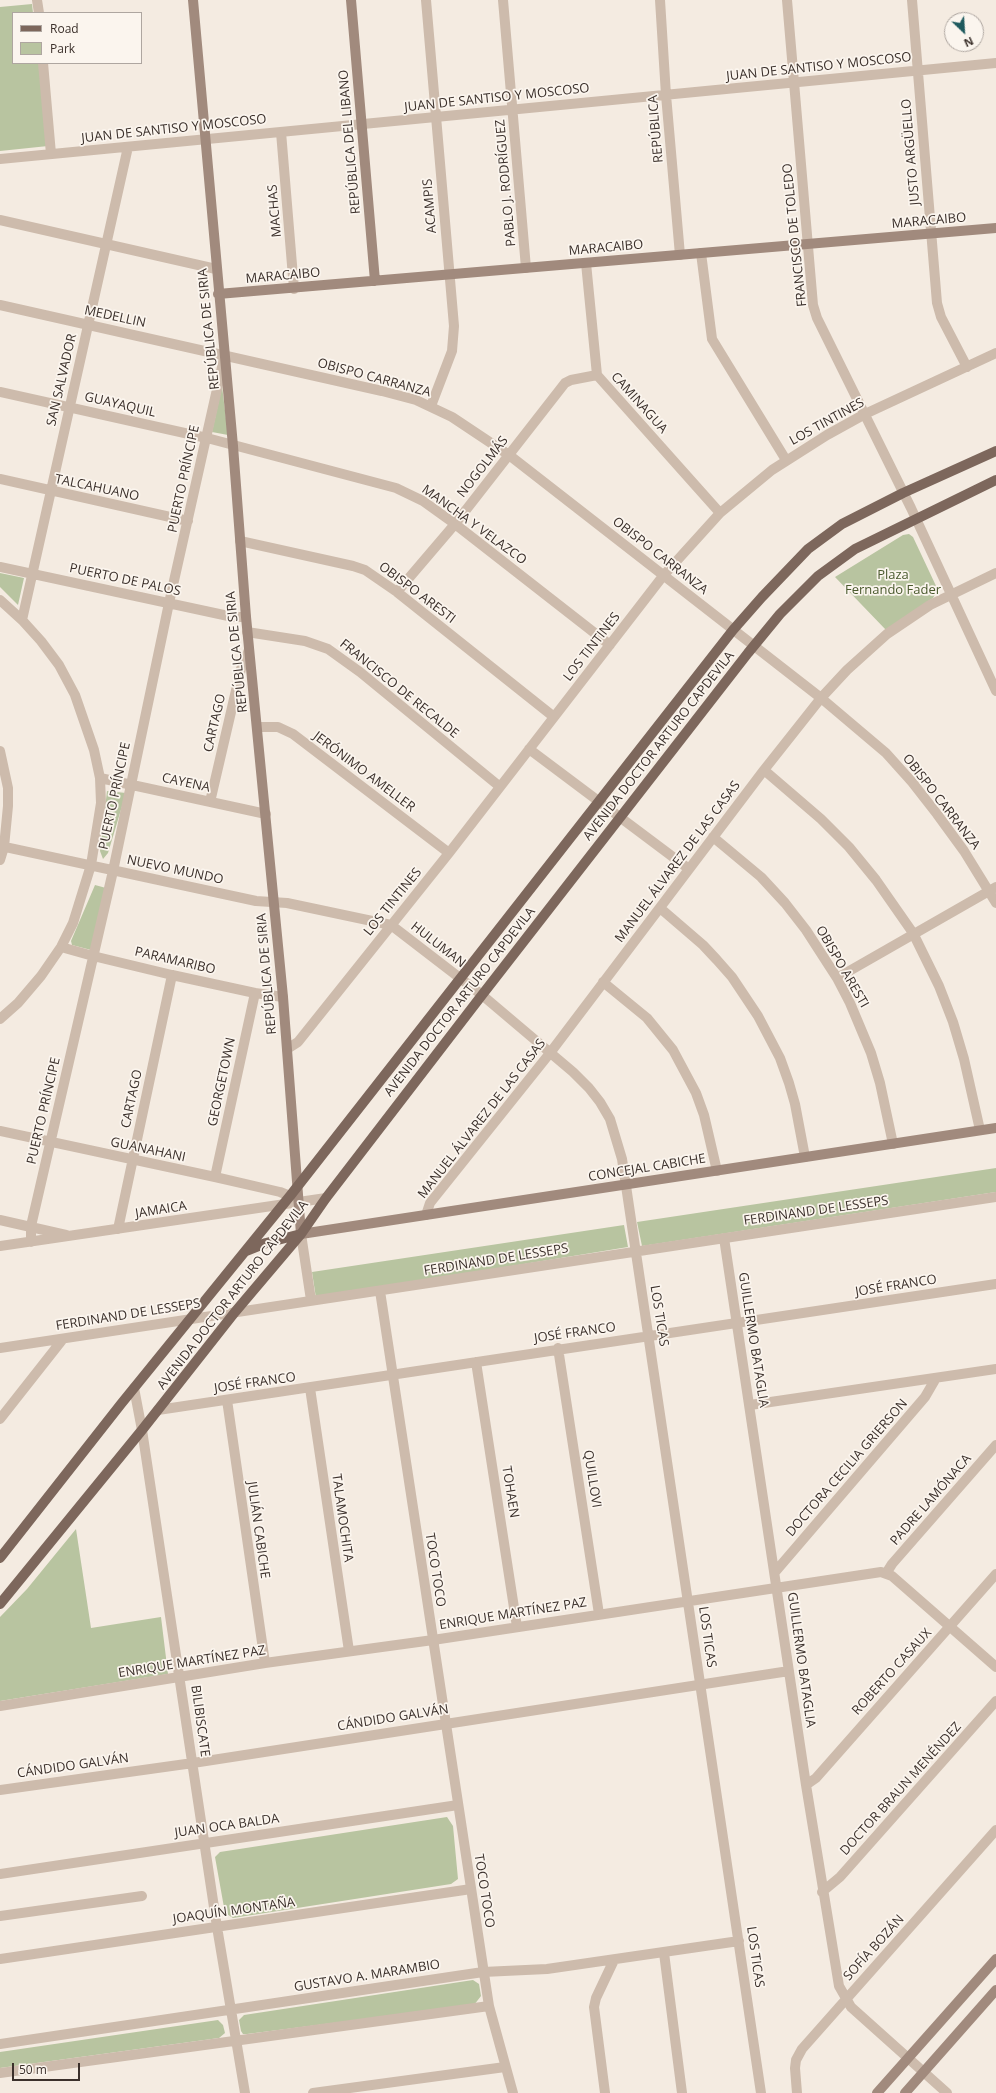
<!DOCTYPE html>
<html>
<head>
<meta charset="utf-8">
<style>
  body { margin:0 }
  #map { position:relative; width:996px; height:2093px; overflow:hidden; background:#f4ebe1; font-family:"Open Sans",sans-serif }
  canvas { display:block }
  .legend { position:absolute; left:12px; top:12px; width:130px; height:52px; box-sizing:border-box; background:#fbf5ee; border:1px solid #aea6a0; margin:0; padding:5px 7px; list-style:none; font-size:12px; color:#3b302b }
  .legend li { display:flex; align-items:center; gap:8px; height:20px }
  .legend b { width:20px; border:1px solid #aea6a0 }
  .north { position:absolute; left:944px; top:12px; width:40px; height:40px; box-sizing:border-box; background:#fbf5ee; border:1px solid #aea6a0; border-radius:50%; rotate:155deg; font-size:11px; font-weight:700; line-height:16px; text-align:center; color:#3b302b }
  .north::after { content:''; display:block; margin:auto; width:14px; height:18px; background:#1f5a5e; clip-path:polygon(50% 0,100% 100%,50% 72%,0 100%) }
  .scale { position:absolute; left:12px; top:2063px; width:68px; height:18px; box-sizing:border-box; border:2px solid #3b302b; border-top:0; padding-left:5px; font-size:12px; line-height:14px; white-space:nowrap; color:#3b302b; -webkit-text-stroke:3px #fbf5ee; paint-order:stroke }
</style>
</head>
<body>
<div id="map">
<canvas width="996" height="2093"></canvas>
<ul class="legend">
<li><b style="height:5px;background:#7d675c"></b>Road</li>
<li><b style="height:11px;background:#b8c4a0"></b>Park</li>
</ul>
<div class="north">N</div>
<div class="scale">50 m</div>
</div>
<script>
const context = document.querySelector('canvas').getContext('2d');
context.lineJoin = 'round';
function fill(path, color) { context.fillStyle = color; context.fill(path, 'evenodd'); }
const poly = rows => new Path2D(rows.map(r => 'M' + r).join(''));
function strokePath(path, color, width, dash) { context.strokeStyle = color; context.lineWidth = width; context.lineCap = dash ? 'butt' : 'round'; context.setLineDash(dash || []); context.stroke(path); }
function write(font, color, halo, rows, align = 'center') {
  context.font = font + ' "Open Sans",sans-serif'; context.lineWidth = 3.5; context.setLineDash([]); context.textBaseline = 'middle'; context.strokeStyle = halo; context.fillStyle = color; for (const [text, x, y, turn = 0] of rows) {
    context.save(); context.translate(x, y); context.rotate((+turn || 0) * Math.PI / 180); context.textAlign = isNaN(turn) ? turn : align; if (halo) context.strokeText(text, 0, 0); context.fillText(text, 0, 0); context.restore();
  }
}
fill(poly([
  [32,4,33,13,13,13,13,63,39,63,48,146,0,151,0,7],
  [222,386,228,435,212,432],
  [909,534,913,537,937,588,936,593,933,598,886,630,835,577,903,535],
  [0,573,24,578,18,605,0,587],
  [107,791,126,793,108,853,103,859,100,851],
  [95,885,106,888,91,950,72,945,71,941],
  [996,1168,996,1192,642,1246,637,1222],
  [624,1225,628,1247,316,1298,312,1272],
  [76,1529,91,1628,161,1617,168,1674,0,1701,0,1617,27,1589],
  [447,1817,453,1826,458,1879,451,1884,233,1918,225,1913,215,1857,220,1852],
  [473,1980,479,1984,481,1996,474,2005,247,2034,243,2034,241,2031,239,2020,244,2015],
  [218,2020,223,2025,225,2033,219,2038,0,2068,0,2052]
]), '#b8c4a0');
strokePath(poly([
  [37,0,39,13],
  [426,0,454,326,452,351,431,406],
  [503,0,526,268],
  [660,0,666,95,680,255],
  [787,0,813,305,817,318,911,508,996,691],
  [912,0,937,303,941,317,967,367],
  [43,63,51,154],
  [281,132,294,289],
  [0,159,996,63],
  [0,220,216,269],
  [701,253,712,339,786,460],
  [586,263,597,375,720,513],
  [0,305,382,391,416,400,452,417,509,455,821,698,886,753,912,782,937,814,964,851,996,903],
  [0,392,207,438,396,488,423,501,455,524,610,645],
  [0,479,188,521],
  [240,541,353,566,365,570,397,592,554,717],
  [0,567,233,617,246,617],
  [397,592,455,524,565,383,571,380,597,375],
  [0,600,22,620,41,641,59,665,75,695,94,750,100,778,101,803,91,865,73,923,61,947,41,976,18,1003,0,1019],
  [22,620,128,147],
  [247,632,305,641,328,649,360,672,499,786],
  [258,727,278,727,293,734,449,853],
  [529,749,689,869],
  [0,751,8,788,8,806,4,847,0,860],
  [764,770,821,819,849,847,876,880,913,933,939,986,953,1022,964,1059,980,1130],
  [100,778,266,814],
  [210,802,241,669,249,650],
  [713,837,761,877,785,903,806,930,837,978,850,1003,871,1053,880,1083,893,1144],
  [0,846,256,901,287,903,391,925,482,995,573,1072,589,1088,600,1102,610,1119,622,1159,761,2093],
  [660,908,703,945,717,960,732,977,758,1016,780,1058,789,1083,795,1104,805,1157],
  [61,947,93,956,172,975,255,993,283,997],
  [837,978,996,887],
  [603,982,647,1018,673,1050,696,1093,704,1115,717,1171],
  [287,1049,298,1042,449,853,663,576,720,513,772,470,827,435,865,414,996,353],
  [0,1131,215,1177,280,1192,290,1196],
  [215,1177,255,993],
  [426,1215,430,1203,550,1053,764,770,821,698,847,670,887,634,930,605,996,573],
  [0,1220,66,1235],
  [118,1229,172,975],
  [301,1234,311,1300],
  [724,1238,806,1785,839,1986,851,2007,947,2093],
  [31,1242,31,1226,113,871,169,603,224,358],
  [0,1246,326,1198],
  [380,1291,489,2006,513,2093],
  [0,1348,996,1197],
  [558,1348,599,1614],
  [476,1362,517,1627],
  [134,1388,142,1430,217,1927,245,2093],
  [310,1388,349,1651],
  [227,1400,265,1663],
  [750,1405,996,1369],
  [158,1410,996,1284],
  [0,1419,63,1339],
  [775,1572,925,1397,936,1378],
  [887,1572,892,1564,996,1445],
  [0,1706,265,1663,433,1640,881,1572,892,1576,996,1667],
  [806,1785,816,1778,996,1574],
  [0,1790,193,1763,789,1671],
  [0,1874,458,1805],
  [822,1892,840,1877,996,1701],
  [0,1916,142,1896],
  [664,1953,682,2093],
  [0,1959,471,1889],
  [0,2044,483,1972,547,1969,739,1941],
  [0,2073,489,2006],
  [313,2093,505,2067],
  [605,2093,594,2007,596,1998,614,1960],
  [797,2093,795,2068,796,2060,802,2049,996,1830]
]), '#cdbbac', 10);
strokePath(poly([
  [193,0,233,446,246,617,283,997,301,1234,996,1128],
  [351,0,375,281],
  [218,294,996,228],
  [877,2093,996,1959],
  [905,2093,996,1990]
]), '#a18a7d', 10);
strokePath(poly([
  [246,1251,266,1243,301,1234],
  [0,1558,121,1404,290,1196,733,630,762,597,808,549,842,524,903,493,996,451],
  [0,1604,142,1430,235,1312,301,1234,326,1198,482,995,748,653,780,614,818,576,855,549,996,480]
]), '#7d675c', 10);
write('13px', '#3b302b', '#fbf5ee', [
  ["JUAN DE SANTISO Y MOSCOSO",819,67,-6],
  ["JUAN DE SANTISO Y MOSCOSO",497,98,-6],
  ["JUAN DE SANTISO Y MOSCOSO",174,129,-6],
  ["REPÚBLICA",656,129,-95],
  ["REPÚBLICA DEL LIBANO",350,142,-95],
  ["JUSTO ARGÜELLO",911,152,-95],
  ["PABLO J. RODRÍGUEZ",506,183,-95],
  ["ACAMPIS",430,206,-95],
  ["MACHAS",275,211,-95],
  ["MARACAIBO",929,221,-5],
  ["FRANCISCO DE TOLEDO",795,235,-96],
  ["MARACAIBO",606,248,-5],
  ["MARACAIBO",283,276,-5],
  ["MEDELLIN",115,317,12],
  ["REPÚBLICA DE SIRIA",209,329,-96],
  ["OBISPO CARRANZA",374,378,15],
  ["SAN SALVADOR",62,380,-77],
  ["CAMINAGUA",639,403,48],
  ["GUAYAQUIL",120,405,13],
  ["LOS TINTINES",827,422,-29],
  ["NOGOLMÁS",483,467,-52],
  ["PUERTO PRÍNCIPE",184,479,-78],
  ["TALCAHUANO",97,488,12],
  ["MANCHA Y VELAZCO",474,525,36],
  ["OBISPO CARRANZA",660,556,38],
  ["PUERTO DE PALOS",125,580,12],
  ["OBISPO ARESTI",417,593,37],
  ["LOS TINTINES",592,647,-52],
  ["REPÚBLICA DE SIRIA",237,652,-96],
  ["FRANCISCO DE RECALDE",399,689,39],
  ["CARTAGO",215,723,-77],
  ["AVENIDA DOCTOR ARTURO CAPDEVILA",659,746,-52],
  ["JERÓNIMO AMELLER",364,772,37],
  ["CAYENA",186,783,12],
  ["PUERTO PRÍNCIPE",115,796,-78],
  ["OBISPO CARRANZA",941,802,52],
  ["MANUEL ÁLVAREZ DE LAS CASAS",678,862,-53],
  ["NUEVO MUNDO",175,870,12],
  ["LOS TINTINES",393,902,-51],
  ["HULUMAN",438,945,38],
  ["PARAMARIBO",175,961,13],
  ["OBISPO ARESTI",842,967,60],
  ["REPÚBLICA DE SIRIA",267,974,-95],
  ["AVENIDA DOCTOR ARTURO CAPDEVILA",460,1002,-52],
  ["GEORGETOWN",222,1082,-78],
  ["CARTAGO",132,1099,-78],
  ["PUERTO PRÍNCIPE",44,1111,-77],
  ["MANUEL ÁLVAREZ DE LAS CASAS",482,1119,-52],
  ["GUANAHANI",148,1150,12],
  ["CONCEJAL CABICHE",647,1168,-9],
  ["JAMAICA",161,1210,-9],
  ["FERDINAND DE LESSEPS",816,1211,-8],
  ["FERDINAND DE LESSEPS",496,1260,-9],
  ["JOSÉ FRANCO",896,1286,-9],
  ["AVENIDA DOCTOR ARTURO CAPDEVILA",233,1295,-52],
  ["FERDINAND DE LESSEPS",128,1315,-9],
  ["LOS TICAS",659,1316,81],
  ["JOSÉ FRANCO",575,1333,-8],
  ["GUILLERMO BATAGLIA",753,1340,81],
  ["JOSÉ FRANCO",255,1383,-8],
  ["DOCTORA CECILIA GRIERSON",847,1468,-49],
  ["QUILLOVI",592,1479,81],
  ["TOHAEN",510,1492,81],
  ["PADRE LAMÓNACA",931,1500,-49],
  ["TALAMOCHITA",342,1518,82],
  ["JULIÁN CABICHE",258,1530,82],
  ["TOCO TOCO",435,1570,81],
  ["ENRIQUE MARTÍNEZ PAZ",513,1614,-9],
  ["LOS TICAS",707,1637,82],
  ["GUILLERMO BATAGLIA",801,1660,82],
  ["ENRIQUE MARTÍNEZ PAZ",192,1662,-9],
  ["ROBERTO CASAUX",892,1672,-48],
  ["CÁNDIDO GALVÁN",393,1718,-9],
  ["BILIBISCATE",200,1721,82],
  ["CÁNDIDO GALVÁN",73,1766,-8],
  ["DOCTOR BRAUN MENÉNDEZ",901,1789,-48],
  ["JUAN OCA BALDA",227,1826,-8],
  ["TOCO TOCO",484,1891,81],
  ["JOAQUÍN MONTAÑA",234,1911,-8],
  ["SOFÍA BOZÁN",874,1948,-48],
  ["LOS TICAS",755,1957,82],
  ["GUSTAVO A. MARAMBIO",367,1976,-9]
]);
write('13px', '#4a5a2e', '#fbf5ee', [
  ["Plaza",893,575],
  ["Fernando Fader",893,590]
]);
</script>
</body>
</html>
